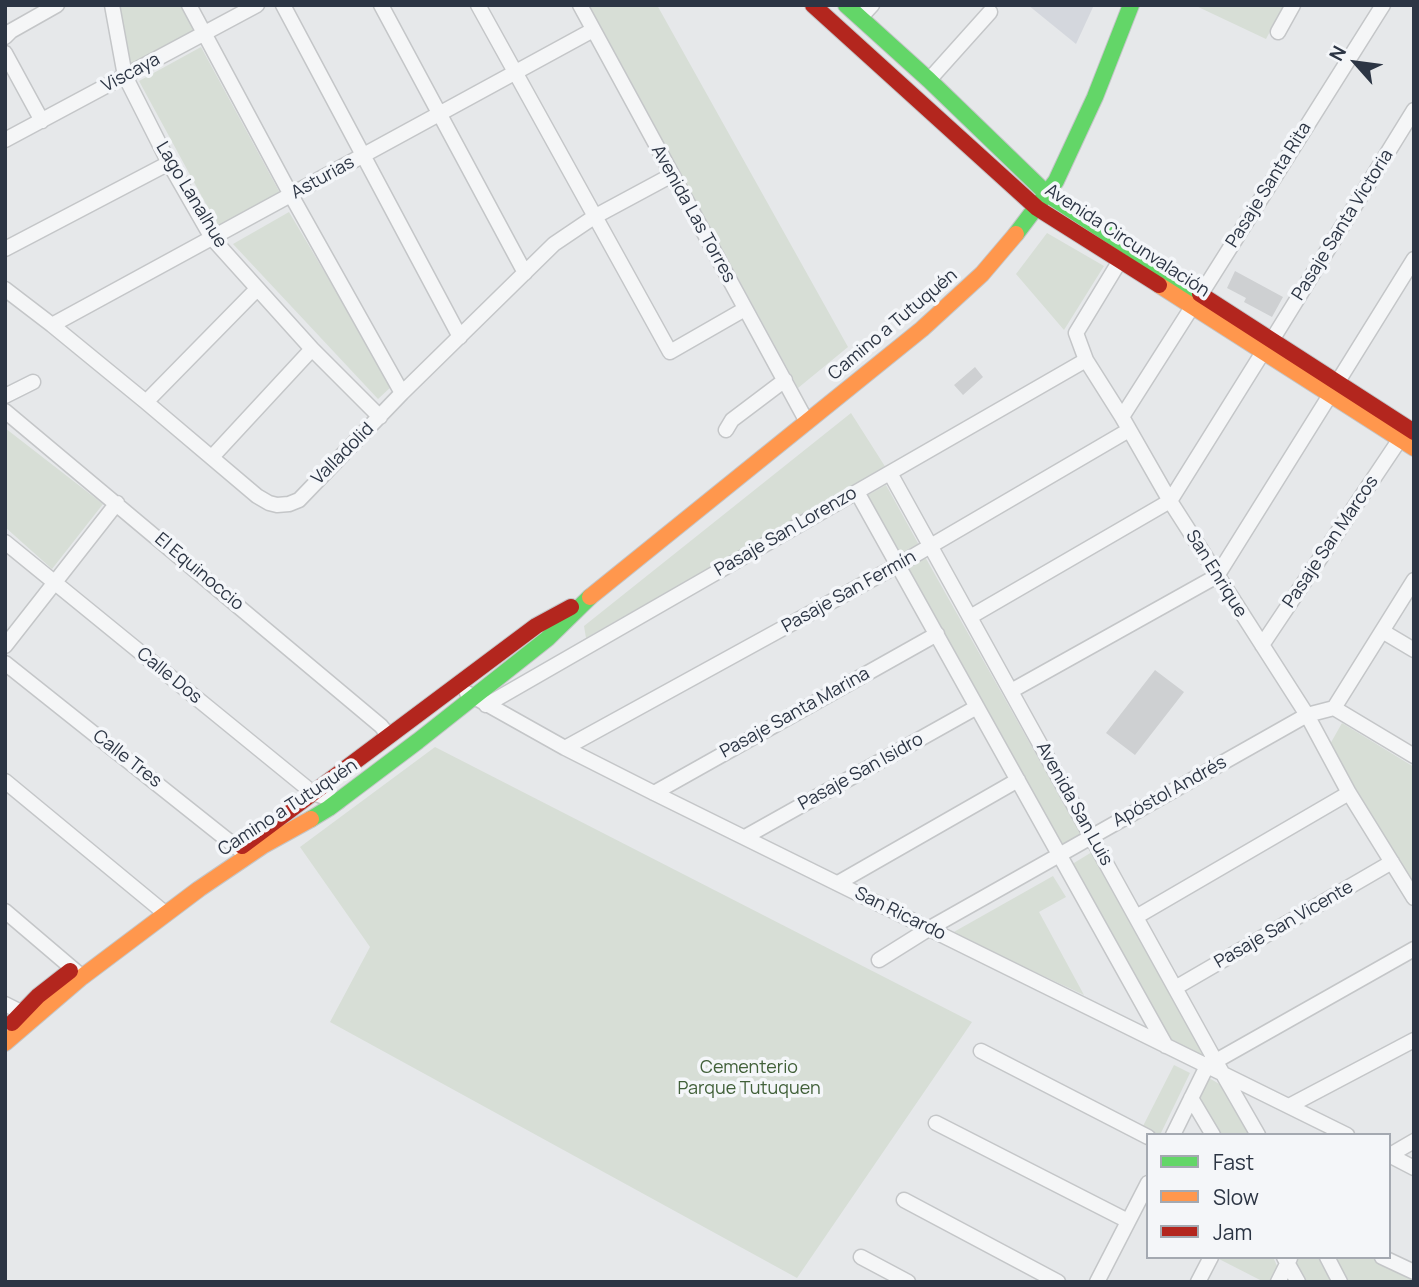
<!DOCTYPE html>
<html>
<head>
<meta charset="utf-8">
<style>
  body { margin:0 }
  #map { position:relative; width:1419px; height:1287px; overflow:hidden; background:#e6e8ea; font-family:Manrope,sans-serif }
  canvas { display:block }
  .frame { position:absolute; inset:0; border:7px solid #2c3544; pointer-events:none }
  .legend { position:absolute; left:1146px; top:1133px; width:245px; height:126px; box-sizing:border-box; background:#f4f6f9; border:2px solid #a4a9b1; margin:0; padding:9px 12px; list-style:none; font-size:21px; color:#2c3544 }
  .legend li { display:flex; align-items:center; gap:14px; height:35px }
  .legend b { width:35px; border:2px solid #a4a9b1 }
  .north { position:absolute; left:1321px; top:28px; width:70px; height:70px; -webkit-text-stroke:5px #f4f6f9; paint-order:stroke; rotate:298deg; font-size:19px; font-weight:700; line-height:28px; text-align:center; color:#2c3544 }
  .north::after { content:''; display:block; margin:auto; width:24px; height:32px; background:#2c3544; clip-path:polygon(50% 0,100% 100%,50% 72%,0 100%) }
</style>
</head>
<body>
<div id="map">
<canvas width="1419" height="1287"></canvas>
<div class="frame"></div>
<ul class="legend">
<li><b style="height:9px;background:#63d668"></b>Fast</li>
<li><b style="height:9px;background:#ff974d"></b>Slow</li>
<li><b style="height:9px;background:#b3261e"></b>Jam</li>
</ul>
<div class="north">N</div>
</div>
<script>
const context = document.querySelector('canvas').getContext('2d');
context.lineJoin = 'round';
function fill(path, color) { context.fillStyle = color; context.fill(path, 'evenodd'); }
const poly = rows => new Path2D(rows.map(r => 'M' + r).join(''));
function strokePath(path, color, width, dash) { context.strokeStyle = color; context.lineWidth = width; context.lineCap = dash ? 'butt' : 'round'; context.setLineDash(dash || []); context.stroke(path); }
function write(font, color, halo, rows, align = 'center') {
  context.font = font + ' Manrope,sans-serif'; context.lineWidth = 7; context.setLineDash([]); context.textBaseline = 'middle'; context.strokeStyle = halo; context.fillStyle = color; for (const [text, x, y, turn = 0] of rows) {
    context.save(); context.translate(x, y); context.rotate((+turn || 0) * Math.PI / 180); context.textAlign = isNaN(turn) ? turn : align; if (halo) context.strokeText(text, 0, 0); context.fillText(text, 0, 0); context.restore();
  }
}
fill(poly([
  [1028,5,1094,5,1076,44]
]), '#d4d7dd');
fill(poly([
  [119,5,183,5,203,41,131,79],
  [589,5,657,5,848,347,798,388],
  [1194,5,1284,5,1266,39],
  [201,47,280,193,219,228,139,81],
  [289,212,392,386,378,399,233,244],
  [1047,233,1104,266,1064,330,1016,274],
  [851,413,886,468,586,638,584,626],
  [5,428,103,504,52,569,5,527],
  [886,485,919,545,897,557,864,497],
  [924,555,1082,836,1060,848,906,565],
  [1342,723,1414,767,1414,885,1342,771,1329,746],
  [435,747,972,1022,797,1278,330,1022,370,947,300,847],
  [1092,852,1205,1056,1164,1038,1069,866],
  [1053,876,1066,897,1039,912,1084,995,952,933],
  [1174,1065,1190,1073,1160,1135,1154,1135,1142,1128],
  [1209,1078,1221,1085,1250,1135,1220,1135,1202,1106,1201,1097],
  [1220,1257,1273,1257,1278,1268,1271,1282,1264,1282,1219,1259],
  [1297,1257,1318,1257,1331,1282,1304,1282,1293,1263],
  [1332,1257,1373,1257,1414,1277,1414,1282,1345,1282]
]), '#d7ded6');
fill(poly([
  [1235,271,1283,297,1272,317,1244,302,1246,298,1227,288],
  [975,367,983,377,963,395,954,385],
  [1155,670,1184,692,1135,755,1106,733]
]), '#ced0d2');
const street = poly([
  [112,5,125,76,169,163,212,238,312,349,380,417],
  [189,5,291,195,402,393],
  [283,5,460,337],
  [381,5,525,273],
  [478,5,670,352,745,309],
  [580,5,807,422],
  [860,18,872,5],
  [1278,32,1293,5],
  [5,37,11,31,57,5],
  [5,53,42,121],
  [929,80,990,12],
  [5,140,257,5],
  [5,249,169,163],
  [1124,254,1076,333,1086,360,1122,417,1170,501,1307,715,1349,793,1414,898],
  [5,289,52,325,146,402,257,496,269,503,277,505,289,504,299,500,402,393,554,244,594,217,672,175],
  [1201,294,1383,5],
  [52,325,593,30],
  [1272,340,1414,110],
  [1337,383,1414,259],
  [5,396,33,382],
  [146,402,257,289],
  [5,411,381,726,389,736],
  [1122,417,1192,307],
  [726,430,732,420,785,380],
  [212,457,312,349],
  [890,473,1216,1062,1258,1135],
  [857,492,1166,1046],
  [5,542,313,793,338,802],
  [970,617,1170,501,1263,352],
  [1382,631,1414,650],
  [1262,645,1400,439],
  [5,646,117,503],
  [5,663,245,854],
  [1011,691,1217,576,1330,395],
  [467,693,565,748,654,793,1347,1135],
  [486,705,1086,360],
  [1334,708,1414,756],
  [565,748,898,565,1129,430],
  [5,781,166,914],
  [654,793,937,634],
  [745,837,977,707],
  [838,883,1018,780],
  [5,911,79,974],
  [1136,917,1349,793],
  [879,960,930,928,1307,715,1334,708,1414,580],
  [1175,988,1392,862],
  [5,1004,29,1016],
  [981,1051,1148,1137],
  [1191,1098,1213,1135],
  [1289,1106,1414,1040],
  [936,1123,1128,1221],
  [1173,1135,1207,1066,1414,949],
  [1389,1155,1414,1168],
  [1390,1155,1414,1141],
  [904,1200,1058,1282],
  [861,1257,908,1282],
  [1284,1257,1298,1282],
  [1327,1257,1340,1282],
  [1382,1257,1414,1272],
  [1097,1282,1148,1183],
  [1198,1282,1211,1257],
  [1278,1282,1290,1258]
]);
const fast = poly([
  [846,5,929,80,1047,194,1200,294],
  [1016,234,1056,181,1095,97,1131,5],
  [311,819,329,808,418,741,547,639,590,597]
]);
const slow = poly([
  [1159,285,1414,448],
  [590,597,922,329,982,274,1016,234],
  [5,1043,82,977,199,889,264,845,311,819]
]);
const jam = poly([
  [813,5,1037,208,1159,285],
  [1200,294,1414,432],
  [242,846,536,626,571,607],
  [12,1023,38,996,70,971]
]);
strokePath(street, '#c4c6c8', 17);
strokePath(fast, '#c4c6c8', 18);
strokePath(slow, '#c4c6c8', 18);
strokePath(jam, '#c4c6c8', 18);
strokePath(street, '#f5f6f7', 14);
strokePath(fast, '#63d668', 16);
strokePath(slow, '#ff974d', 16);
strokePath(jam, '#b3261e', 16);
write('18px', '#2c3544', '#f4f6f9', [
  ["Viscaya",131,73,-28],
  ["Asturias",323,178,-29],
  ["Pasaje Santa Rita",1269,185,-58],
  ["Lago Lanalhue",191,195,59],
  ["Avenida Las Torres",693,214,61],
  ["Pasaje Santa Victoria",1343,225,-58],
  ["Avenida Circunvalación",1127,241,33],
  ["Camino a Tutuquén",893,325,-40],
  ["Valladolid",343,454,-45],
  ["Pasaje San Lorenzo",786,532,-30],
  ["Pasaje San Marcos",1331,542,-56],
  ["El Equinoccio",199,572,40],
  ["San Enrique",1216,574,58],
  ["Pasaje San Fermín",849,592,-29],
  ["Calle Dos",169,676,39],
  ["Pasaje Santa Marina",795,713,-29],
  ["Calle Tres",127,759,38],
  ["Pasaje San Isidro",861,772,-29],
  ["Apóstol Andrés",1170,792,-29],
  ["Avenida San Luis",1074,804,61],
  ["Camino a Tutuquén",288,808,-33],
  ["San Ricardo",900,914,26],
  ["Pasaje San Vicente",1284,925,-30]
]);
write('18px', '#416039', '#f4f6f9', [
  ["Cementerio",749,1068],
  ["Parque Tutuquen",749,1089]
]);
</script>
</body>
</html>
